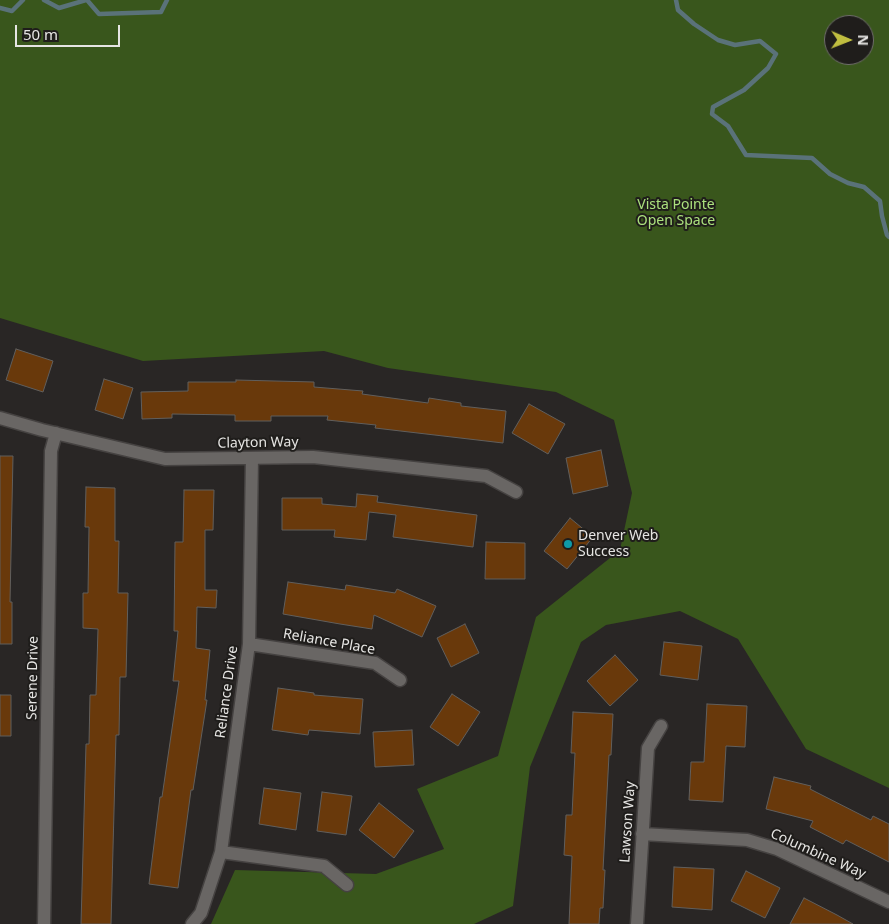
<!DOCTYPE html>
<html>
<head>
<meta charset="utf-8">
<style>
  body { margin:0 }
  #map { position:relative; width:889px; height:924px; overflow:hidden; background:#292625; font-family:"Noto Sans",sans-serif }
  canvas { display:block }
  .north { position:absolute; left:824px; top:15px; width:50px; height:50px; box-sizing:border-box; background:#1f1d1b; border:1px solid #6f6d6b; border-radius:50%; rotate:91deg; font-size:14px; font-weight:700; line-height:20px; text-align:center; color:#e6e5e3 }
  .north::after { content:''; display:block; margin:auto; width:18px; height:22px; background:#c0be40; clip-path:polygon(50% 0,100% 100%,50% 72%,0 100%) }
  .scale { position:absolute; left:15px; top:25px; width:105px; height:22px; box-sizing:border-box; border:2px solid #e6e5e3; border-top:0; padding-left:6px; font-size:15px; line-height:18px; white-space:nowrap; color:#e6e5e3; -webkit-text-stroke:4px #1f1d1b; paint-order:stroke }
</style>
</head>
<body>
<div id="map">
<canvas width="889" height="924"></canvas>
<div class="north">N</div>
<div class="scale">50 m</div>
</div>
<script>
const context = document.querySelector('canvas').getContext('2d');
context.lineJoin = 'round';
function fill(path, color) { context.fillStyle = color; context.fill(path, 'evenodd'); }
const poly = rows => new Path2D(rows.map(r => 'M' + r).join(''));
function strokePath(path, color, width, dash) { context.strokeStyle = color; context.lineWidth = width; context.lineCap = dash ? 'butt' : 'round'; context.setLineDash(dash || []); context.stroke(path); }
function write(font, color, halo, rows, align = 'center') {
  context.font = font + ' "Noto Sans",sans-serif'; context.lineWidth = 4; context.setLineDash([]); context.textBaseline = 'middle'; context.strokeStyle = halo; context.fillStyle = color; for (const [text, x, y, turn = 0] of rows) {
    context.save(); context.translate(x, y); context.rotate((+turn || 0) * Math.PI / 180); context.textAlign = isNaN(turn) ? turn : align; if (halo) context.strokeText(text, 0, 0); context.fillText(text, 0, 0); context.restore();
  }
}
fill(poly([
  [0,0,889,0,889,788,806,749,738,639,680,611,606,625,581,642,530,767,513,906,474,924,211,924,235,870,376,874,444,849,417,789,498,756,536,617,620,550,632,493,614,420,556,392,388,368,324,351,143,361,0,318],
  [834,25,864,25,864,55,834,55]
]), '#39561c');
strokePath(poly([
  [44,0,59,8,86,0],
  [87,0,99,14,161,12,167,0],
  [676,0,678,10,694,24,718,40,735,45,760,41,776,54,768,68,744,90,713,107,712,114,728,126,746,155,812,158,830,174,848,183,864,187,880,201,882,216,887,235,889,237],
  [0,8,12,11,23,0]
]), '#5a7279', 4.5);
const building = poly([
  [16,349,53,361,43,392,6,380,16,349],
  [104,379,133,388,123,419,95,410,104,379],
  [236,380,314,382,314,387,363,391,362,394,428,403,429,398,461,403,461,406,506,411,503,443,375,428,376,425,327,420,328,416,271,416,271,421,235,421,235,415,172,414,172,418,142,419,141,392,188,391,188,382,236,382,236,380],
  [529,404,565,424,548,454,512,433,529,404],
  [601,450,608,486,573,494,566,458,601,450],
  [0,456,13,456,10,602,12,602,12,644,0,644,0,456],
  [86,487,115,488,115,541,119,541,118,593,128,593,126,677,120,677,119,735,116,735,111,924,81,924,86,744,89,744,90,695,96,695,98,629,83,628,83,593,88,593,89,527,85,527,86,487],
  [184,490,214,490,213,530,205,530,205,590,217,590,216,608,197,607,196,648,210,650,205,700,207,700,193,790,191,790,178,888,149,884,160,797,162,797,179,681,173,681,178,631,174,631,175,542,183,542,184,490],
  [357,494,378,496,377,502,477,515,473,547,393,537,396,515,369,512,366,540,334,537,335,530,282,530,282,498,322,498,322,504,356,507,357,494],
  [570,518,593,537,567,569,544,551,570,518],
  [486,542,525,543,525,579,485,579,486,542],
  [288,582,345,590,346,585,395,593,397,589,436,606,422,637,374,615,372,629,340,624,283,614,288,582],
  [465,624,479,653,451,667,437,638,465,624],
  [664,642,702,646,698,680,660,675,664,642],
  [615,655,638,680,610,706,587,681,615,655],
  [278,688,314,693,314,695,363,699,360,734,309,730,308,735,272,730,278,688],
  [452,694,480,712,458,746,430,727,452,694],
  [0,695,11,695,11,736,0,736,0,695],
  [707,704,747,706,745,747,726,746,723,802,689,800,691,762,704,762,707,704],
  [573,712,613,714,611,755,609,755,603,870,605,870,603,908,600,908,599,924,569,924,572,856,564,855,566,815,572,815,575,753,571,753,573,712],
  [412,730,414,765,375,767,373,732,412,730],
  [774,777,811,786,810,789,871,820,873,816,889,824,889,862,846,840,843,844,810,827,813,821,766,809,774,777],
  [264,788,301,793,296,830,259,824,264,788],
  [322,792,352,796,346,835,317,831,322,792],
  [379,803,414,831,394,858,359,830,379,803],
  [674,867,714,869,712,910,672,907,674,867],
  [746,871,780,888,765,918,731,901,746,871],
  [804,898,837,915,853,924,790,924,804,898]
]);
fill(building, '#69390b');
strokePath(building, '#615f5d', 1);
const minor = poly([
  [0,418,42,430,165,459,313,457,486,476,516,492],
  [249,644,375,663,400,680],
  [642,834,747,840,777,849,889,902],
  [221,852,324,866,347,885],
  [44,924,51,451,56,433],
  [192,924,201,913,221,852,249,644,252,458],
  [637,924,648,748,661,726]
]);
strokePath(minor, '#454241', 15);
strokePath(minor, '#696664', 12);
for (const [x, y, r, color] of [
  [568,544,5,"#0f9aa8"]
]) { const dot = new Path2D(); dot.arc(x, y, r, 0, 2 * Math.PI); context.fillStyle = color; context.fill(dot); strokePath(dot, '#1f1d1b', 2); }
write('14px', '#abe07d', '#1f1d1b', [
  ["Vista Pointe",676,205],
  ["Open Space",676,221]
]);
write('14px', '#e6e5e3', '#1f1d1b', [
  ["Clayton Way",258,443,-1],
  ["Reliance Place",329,642,10],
  ["Serene Drive",33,678,-89],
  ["Reliance Drive",227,692,-82],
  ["Lawson Way",628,822,-86],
  ["Columbine Way",818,854,24]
]);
write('14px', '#e6e5e3', '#1f1d1b', [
  ["Denver Web",578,536],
  ["Success",578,552]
], 'left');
</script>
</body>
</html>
